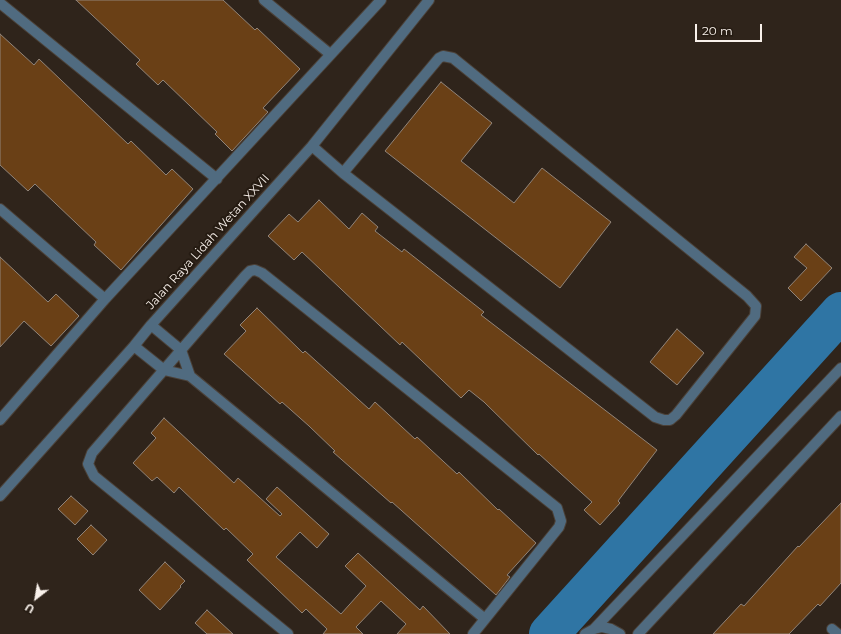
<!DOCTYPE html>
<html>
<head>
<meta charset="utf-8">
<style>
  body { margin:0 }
  #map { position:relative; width:841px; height:634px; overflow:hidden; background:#2f241b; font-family:Montserrat,sans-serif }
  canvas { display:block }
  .north { position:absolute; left:16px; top:578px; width:40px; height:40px; -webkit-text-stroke:3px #251b12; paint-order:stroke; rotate:211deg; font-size:11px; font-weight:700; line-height:16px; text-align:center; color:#f9f1eb }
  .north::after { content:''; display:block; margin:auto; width:14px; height:18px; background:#f9f1eb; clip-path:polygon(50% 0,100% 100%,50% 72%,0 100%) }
  .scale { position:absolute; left:695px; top:24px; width:67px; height:18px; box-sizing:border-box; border:2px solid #f9f1eb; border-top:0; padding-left:5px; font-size:12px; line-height:14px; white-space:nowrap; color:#f9f1eb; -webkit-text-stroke:3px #251b12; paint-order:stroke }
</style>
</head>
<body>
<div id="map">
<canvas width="841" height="634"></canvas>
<div class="north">U</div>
<div class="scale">20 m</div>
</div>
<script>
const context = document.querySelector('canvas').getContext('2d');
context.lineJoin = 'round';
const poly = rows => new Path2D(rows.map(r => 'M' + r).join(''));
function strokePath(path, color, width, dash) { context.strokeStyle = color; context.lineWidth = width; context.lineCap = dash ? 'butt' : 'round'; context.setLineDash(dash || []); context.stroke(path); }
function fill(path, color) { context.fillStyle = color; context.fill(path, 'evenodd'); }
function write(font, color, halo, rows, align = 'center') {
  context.font = font + ' Montserrat,sans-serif'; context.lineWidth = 4; context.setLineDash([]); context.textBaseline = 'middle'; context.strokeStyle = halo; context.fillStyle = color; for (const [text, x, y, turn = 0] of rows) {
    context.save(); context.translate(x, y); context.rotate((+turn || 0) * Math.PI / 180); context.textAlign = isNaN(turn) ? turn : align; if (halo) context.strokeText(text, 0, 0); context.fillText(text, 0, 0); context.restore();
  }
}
strokePath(poly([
  [549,634,841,312]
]), '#2f75a4', 40);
const building = poly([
  [76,0,223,0,255,30,257,28,300,69,263,108,268,112,232,151,215,134,217,132,163,80,158,85,136,64,140,60,76,0],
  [0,34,34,65,39,59,128,144,131,141,166,175,172,169,193,189,121,270,94,245,96,242,35,184,28,191,0,165,0,34],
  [441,82,492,123,461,161,514,203,542,168,611,222,560,288,385,151,441,82],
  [319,200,349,229,362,213,378,227,375,231,402,252,404,249,484,312,481,315,657,450,618,501,620,503,600,525,584,510,592,502,539,454,538,455,484,402,469,390,461,398,402,342,400,345,379,325,302,252,294,260,268,236,289,214,298,222,319,200],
  [806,244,832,268,801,301,788,288,807,268,794,257,806,244],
  [0,257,48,302,56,294,79,316,51,346,24,321,0,347,0,257],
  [257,308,303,353,305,351,369,409,375,402,415,439,417,437,457,474,459,472,498,510,499,509,536,543,507,575,510,577,496,595,392,502,391,503,350,467,333,452,335,451,309,426,282,402,280,404,224,354,246,331,240,325,257,308],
  [677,329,704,353,677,385,650,362,677,329],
  [164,418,234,483,238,478,280,516,282,514,266,499,277,487,329,534,317,548,300,532,276,557,341,614,366,586,345,566,358,553,420,610,423,606,450,634,397,634,406,624,381,601,356,627,363,634,323,634,327,629,306,609,302,613,247,560,253,554,226,528,224,530,179,487,174,493,157,477,152,481,133,463,156,438,151,433,164,418],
  [71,496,88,511,75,525,58,509,71,496],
  [841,503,841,583,820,606,818,604,789,634,713,634,741,604,744,606,798,546,799,547,841,503],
  [91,525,107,540,93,555,77,539,91,525],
  [165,562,185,581,180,586,181,587,160,610,139,590,165,562],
  [207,610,233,634,207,634,195,623,207,610]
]);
fill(building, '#6a4016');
strokePath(building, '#918479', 1);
const minor = poly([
  [264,0,330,54],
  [0,3,217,179],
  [312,146,343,173,655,417,664,420,670,420,676,415,755,316,756,306,747,296,453,58,443,56,439,58,343,173],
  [0,209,105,299],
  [151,325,181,350,190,376],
  [134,346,164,370,190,376,485,619],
  [0,420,105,299,381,0],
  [0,496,134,346,151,325,312,146,429,0],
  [594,629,841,368],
  [832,629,838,634],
  [288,634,94,476,88,464,92,453,245,276,250,271,255,270,262,273,557,508,561,521,559,527,473,634],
  [585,634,594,629,602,627,611,629,620,634],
  [638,634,841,416]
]);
strokePath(minor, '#4b4138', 12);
strokePath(minor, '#506b80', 10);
write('12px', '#f9f1eb', '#251b12', [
  ["Jalan Raya Lidah Wetan XXVII",208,242,-48]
]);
</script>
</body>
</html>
